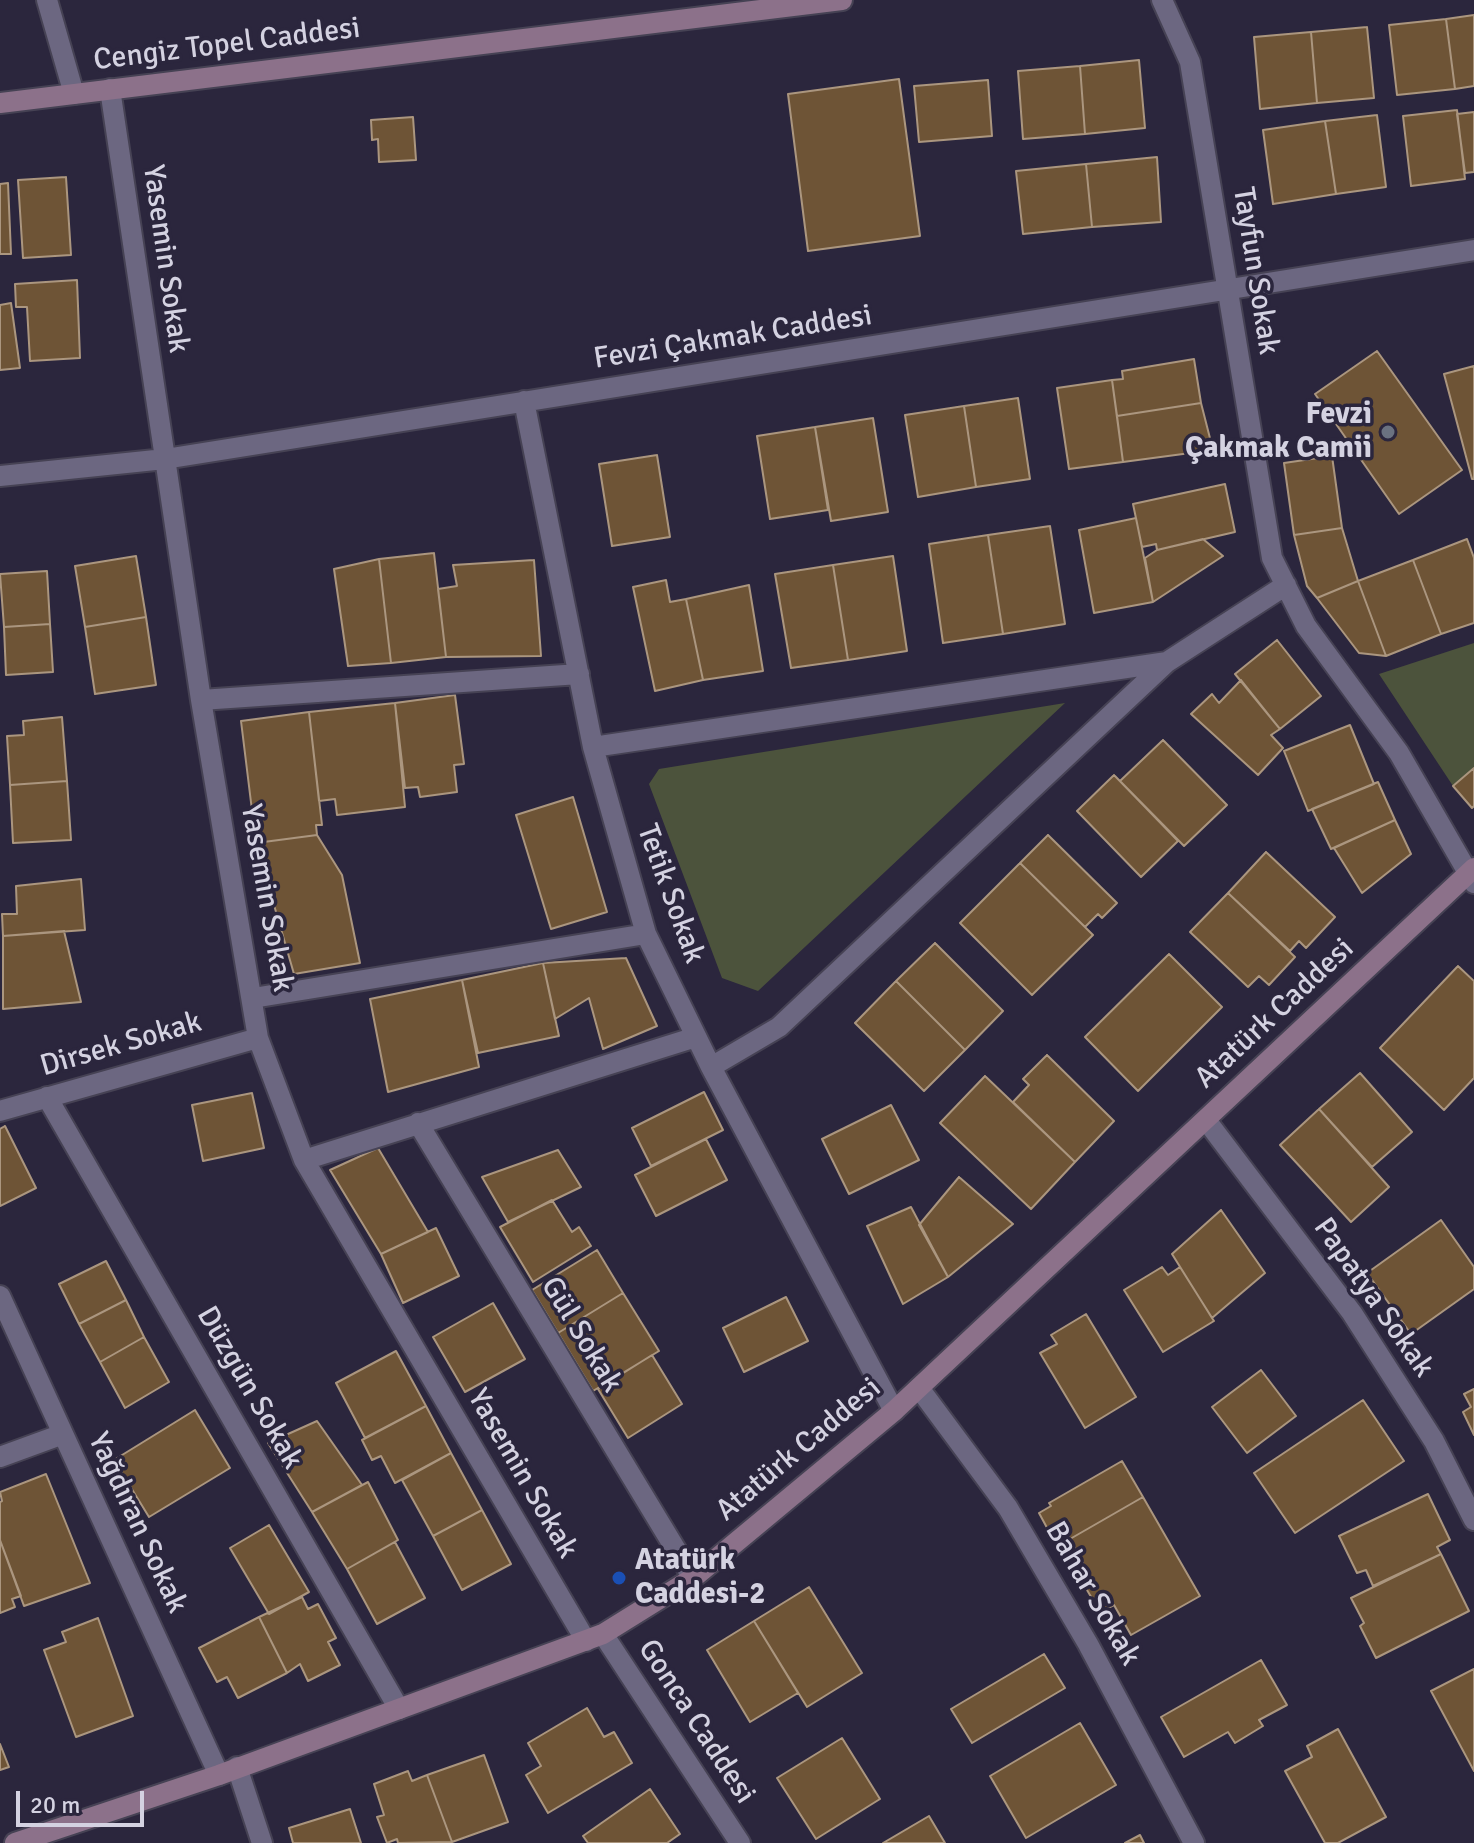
<!DOCTYPE html>
<html>
<head>
<meta charset="utf-8">
<style>
  body { margin:0 }
  #map { position:relative; width:1474px; height:1843px; overflow:hidden; background:#2b263d; font-family:Signika,sans-serif }
  canvas { display:block }
  .scale { position:absolute; left:16px; top:1791px; width:128px; height:36px; box-sizing:border-box; border:4px solid #d4d2e1; border-top:0; padding-left:10px; font-size:24px; line-height:28px; white-space:nowrap; color:#d4d2e1; -webkit-text-stroke:6px #2b263d; paint-order:stroke }
</style>
</head>
<body>
<div id="map">
<canvas width="1474" height="1843"></canvas>
<div class="scale">20 m</div>
</div>
<script>
const context = document.querySelector('canvas').getContext('2d');
context.lineJoin = 'round';
function fill(path, color) { context.fillStyle = color; context.fill(path, 'evenodd'); }
const poly = rows => new Path2D(rows.map(r => 'M' + r).join(''));
function strokePath(path, color, width, dash) { context.strokeStyle = color; context.lineWidth = width; context.lineCap = dash ? 'butt' : 'round'; context.setLineDash(dash || []); context.stroke(path); }
function write(font, color, halo, rows, align = 'center') {
  context.font = font + ' Signika,sans-serif'; context.lineWidth = 7; context.setLineDash([]); context.textBaseline = 'middle'; context.strokeStyle = halo; context.fillStyle = color; for (const [text, x, y, turn = 0] of rows) {
    context.save(); context.translate(x, y); context.rotate((+turn || 0) * Math.PI / 180); context.textAlign = isNaN(turn) ? turn : align; if (halo) context.strokeText(text, 0, 0); context.fillText(text, 0, 0); context.restore();
  }
}
fill(poly([
  [1474,643,1474,806,1472,808,1453,786,1379,674],
  [1065,703,758,991,722,978,649,784,659,769]
]), '#4c533c');
const building = poly([
  [1474,15,1474,86,1455,89,1446,19,1474,15],
  [1446,19,1455,89,1397,95,1389,25,1446,19],
  [1367,27,1374,98,1317,103,1311,32,1367,27],
  [1311,32,1317,103,1260,109,1254,37,1311,32],
  [1139,60,1145,128,1085,134,1080,66,1139,60],
  [1080,66,1085,134,1023,139,1018,71,1080,66],
  [899,79,920,236,808,251,788,94,899,79],
  [988,80,992,136,919,142,914,86,988,80],
  [1457,110,1465,179,1411,186,1403,116,1457,110],
  [1474,112,1474,172,1465,173,1457,114,1474,112],
  [1377,115,1386,187,1336,194,1325,121,1377,115],
  [413,117,416,160,379,162,378,139,372,140,371,120,413,117],
  [1325,121,1336,194,1273,204,1263,130,1325,121],
  [1157,157,1161,222,1092,227,1086,164,1157,157],
  [1086,164,1092,227,1023,234,1016,171,1086,164],
  [66,177,71,255,23,258,18,180,66,177],
  [8,183,11,254,0,254,0,184,8,183],
  [77,280,80,358,30,361,27,307,16,307,15,284,77,280],
  [11,303,20,368,0,370,0,305,11,303],
  [1377,351,1462,470,1399,514,1315,394,1377,351],
  [1194,359,1201,403,1117,416,1112,380,1123,379,1122,371,1194,359],
  [1474,366,1474,479,1472,479,1444,374,1474,366],
  [1112,380,1123,462,1069,469,1057,388,1112,380],
  [1018,398,1030,479,976,487,964,406,1018,398],
  [1201,403,1213,450,1123,462,1117,416,1201,403],
  [964,406,976,487,918,497,905,415,964,406],
  [873,418,888,512,831,521,815,427,873,418],
  [815,427,828,510,770,519,757,436,815,427],
  [657,455,670,537,612,546,599,464,657,455],
  [1332,456,1342,528,1294,535,1284,463,1332,456],
  [1225,484,1235,532,1157,550,1156,544,1142,547,1133,504,1225,484],
  [1136,518,1153,602,1094,613,1079,530,1136,518],
  [1050,526,1065,624,1003,634,988,535,1050,526],
  [1342,528,1358,581,1317,598,1307,586,1294,535,1342,528],
  [988,535,1003,634,943,643,929,544,988,535],
  [1203,539,1223,556,1153,602,1145,558,1157,550,1203,539],
  [1467,539,1474,558,1474,623,1441,634,1413,560,1467,539],
  [434,553,446,657,391,663,379,559,434,553],
  [136,556,146,617,85,627,75,566,136,556],
  [893,556,907,651,848,660,833,565,893,556],
  [379,559,391,663,348,666,334,569,379,559],
  [534,560,541,656,446,657,438,589,457,586,453,565,534,560],
  [1413,560,1441,634,1386,656,1358,581,1413,560],
  [833,565,848,660,791,668,775,574,833,565],
  [47,571,50,624,4,627,0,574,47,571],
  [666,580,670,602,686,599,703,680,655,691,633,587,666,580],
  [1358,581,1386,656,1359,653,1317,598,1358,581],
  [749,585,763,671,703,680,686,599,749,585],
  [146,617,156,685,95,694,85,627,146,617],
  [50,624,53,672,6,675,4,627,50,624],
  [1277,640,1321,696,1280,729,1235,674,1277,640],
  [1241,680,1280,729,1271,735,1283,748,1258,775,1191,714,1212,694,1219,703,1241,680],
  [455,695,464,764,454,765,457,792,420,797,418,787,405,788,395,703,455,695],
  [395,703,405,807,337,815,335,799,319,801,309,712,395,703],
  [309,712,322,825,316,825,317,835,256,843,241,721,309,712],
  [62,717,67,781,10,785,7,736,24,735,23,721,62,717],
  [1350,725,1374,784,1308,811,1284,751,1350,725],
  [1163,740,1227,805,1184,846,1120,781,1163,740],
  [1474,768,1474,806,1472,808,1453,786,1474,768],
  [1114,775,1178,841,1141,877,1077,811,1114,775],
  [67,781,71,840,13,843,10,785,67,781],
  [1378,782,1395,820,1331,849,1312,809,1378,782],
  [573,797,607,912,551,929,516,815,573,797],
  [1395,820,1411,854,1362,893,1334,848,1395,820],
  [317,835,342,875,360,963,294,974,256,843,317,835],
  [1048,835,1117,903,1102,918,1098,914,1085,927,1020,863,1048,835],
  [1266,852,1335,917,1306,948,1299,941,1290,951,1228,893,1266,852],
  [1020,863,1093,935,1032,995,960,923,1020,863],
  [81,879,85,930,3,936,2,914,17,914,16,886,81,879],
  [1228,893,1295,957,1269,985,1259,976,1248,987,1190,932,1228,893],
  [64,931,81,1002,3,1009,3,936,64,931],
  [935,943,1003,1011,965,1050,896,981,935,943],
  [1169,954,1222,1007,1138,1091,1085,1037,1169,954],
  [626,958,657,1026,603,1049,589,998,555,1019,543,963,626,958],
  [543,963,559,1036,478,1053,462,980,543,963],
  [1458,966,1474,981,1474,1078,1444,1110,1380,1048,1458,966],
  [462,980,479,1067,388,1092,370,999,462,980],
  [896,981,965,1050,924,1091,855,1023,896,981],
  [1047,1055,1114,1121,1075,1162,1013,1102,1029,1085,1023,1079,1047,1055],
  [1360,1073,1412,1132,1372,1167,1319,1109,1360,1073],
  [985,1076,1075,1162,1031,1209,940,1123,985,1076],
  [704,1092,723,1130,651,1166,632,1128,704,1092],
  [252,1093,264,1148,203,1161,192,1105,252,1093],
  [891,1105,919,1160,849,1194,822,1139,891,1105],
  [1319,1109,1389,1187,1351,1222,1280,1145,1319,1109],
  [5,1126,36,1188,0,1206,0,1129,5,1126],
  [706,1139,727,1180,656,1216,635,1175,706,1139],
  [378,1148,428,1232,381,1254,330,1170,378,1148],
  [558,1150,581,1187,508,1222,482,1177,558,1150],
  [959,1177,1013,1224,948,1277,919,1225,959,1177],
  [552,1200,572,1232,579,1227,591,1246,533,1282,500,1227,552,1200],
  [911,1207,948,1277,903,1304,867,1226,911,1207],
  [1221,1210,1265,1273,1212,1318,1172,1254,1221,1210],
  [1441,1220,1474,1267,1474,1289,1411,1334,1367,1273,1441,1220],
  [436,1228,459,1276,403,1303,381,1254,436,1228],
  [597,1250,623,1293,558,1333,532,1290,597,1250],
  [106,1261,126,1300,79,1324,59,1284,106,1261],
  [1162,1267,1168,1275,1180,1267,1214,1321,1163,1352,1124,1290,1162,1267],
  [623,1293,659,1351,593,1391,558,1333,623,1293],
  [786,1297,808,1341,744,1372,723,1328,786,1297],
  [126,1300,144,1337,100,1362,79,1324,126,1300],
  [493,1303,525,1359,465,1392,433,1337,493,1303],
  [1086,1314,1136,1397,1085,1428,1040,1353,1057,1344,1051,1335,1086,1314],
  [144,1337,169,1382,125,1408,100,1362,144,1337],
  [396,1351,426,1406,365,1438,336,1383,396,1351],
  [652,1355,682,1404,628,1438,598,1389,652,1355],
  [1261,1370,1296,1416,1247,1453,1212,1407,1261,1370],
  [1474,1389,1474,1435,1463,1412,1471,1407,1464,1394,1474,1389],
  [1363,1400,1404,1461,1295,1533,1254,1473,1363,1400],
  [426,1406,451,1453,395,1483,381,1456,372,1460,362,1440,426,1406],
  [195,1410,230,1468,149,1517,114,1460,195,1410],
  [317,1421,362,1485,312,1512,268,1443,317,1421],
  [451,1453,482,1510,433,1536,402,1480,451,1453],
  [1122,1461,1143,1497,1070,1539,1065,1530,1052,1537,1039,1513,1051,1506,1049,1503,1122,1461],
  [46,1474,90,1583,24,1606,0,1540,0,1502,2,1501,0,1492,46,1474],
  [368,1482,398,1540,347,1569,312,1512,368,1482],
  [1428,1494,1450,1540,1437,1547,1441,1554,1373,1586,1366,1570,1357,1573,1339,1536,1428,1494],
  [1143,1497,1200,1596,1131,1635,1114,1605,1100,1612,1074,1568,1083,1563,1070,1539,1143,1497],
  [482,1510,511,1564,462,1590,433,1536,482,1510],
  [269,1525,309,1592,269,1614,230,1548,269,1525],
  [0,1540,21,1596,12,1599,15,1607,0,1613,0,1540],
  [395,1542,425,1598,377,1624,347,1569,395,1542],
  [1441,1554,1469,1611,1376,1658,1360,1626,1364,1623,1351,1598,1441,1554],
  [809,1587,862,1673,807,1707,754,1621,809,1587],
  [302,1597,308,1609,318,1604,336,1638,328,1642,340,1665,308,1681,300,1664,287,1673,259,1617,302,1597],
  [259,1617,287,1673,238,1698,227,1677,217,1682,199,1648,259,1617],
  [98,1618,133,1716,76,1737,44,1650,66,1642,62,1632,98,1618],
  [754,1621,798,1693,750,1722,707,1650,754,1621],
  [1044,1654,1065,1688,972,1743,951,1709,1044,1654],
  [1261,1660,1287,1705,1259,1720,1263,1726,1235,1743,1228,1732,1184,1757,1161,1717,1261,1660],
  [1474,1669,1474,1771,1431,1691,1474,1669],
  [587,1708,604,1737,614,1732,632,1763,548,1813,526,1775,541,1766,528,1743,587,1708],
  [1080,1723,1116,1785,1026,1838,990,1776,1080,1723],
  [1338,1729,1386,1817,1338,1843,1325,1843,1285,1771,1312,1757,1307,1746,1338,1729],
  [842,1738,880,1799,816,1839,777,1778,842,1738],
  [0,1744,9,1767,0,1770,0,1744],
  [484,1755,508,1822,452,1842,427,1775,484,1755],
  [408,1771,412,1781,427,1775,452,1842,398,1843,397,1839,387,1843,377,1817,384,1815,374,1784,408,1771],
  [650,1789,680,1834,667,1843,588,1843,583,1836,650,1789],
  [350,1809,361,1843,293,1843,289,1828,350,1809],
  [929,1816,945,1843,883,1843,929,1816],
  [1140,1835,1144,1843,1125,1843,1140,1835]
]);
fill(building, '#6e5436');
strokePath(building, '#ab967f', 2);
const street = poly([
  [47,0,74,94],
  [1162,0,1190,62,1272,558,1306,626,1399,753,1474,883],
  [110,89,201,700,258,1038,304,1160,586,1641],
  [524,401,593,747,646,934,711,1067,894,1411],
  [0,476,165,459,1474,250],
  [201,700,579,674],
  [593,747,1167,662],
  [253,998,646,934],
  [711,1067,779,1027,1167,662,1286,585],
  [47,1097,399,1709],
  [0,1111,258,1038],
  [1206,1120,1352,1313,1434,1441,1474,1520],
  [418,1123,693,1578],
  [304,1160,696,1037],
  [0,1296,219,1775],
  [919,1388,1008,1508,1088,1644,1194,1843],
  [0,1457,63,1434],
  [603,1634,740,1843],
  [237,1767,262,1843]
]);
const secondary = poly([
  [0,103,842,0],
  [15,1843,219,1775,603,1634,693,1578,894,1411,1474,868]
]);
strokePath(street, '#464254', 24);
strokePath(secondary, '#464254', 24);
strokePath(street, '#6c6781', 20);
strokePath(secondary, '#8c718a', 20);
for (const [x, y, r, color] of [
  [1388,432,8,"#6b7280"],
  [619,1578,8,"#1a4fb4"]
]) { const dot = new Path2D(); dot.arc(x, y, r, 0, 2 * Math.PI); context.fillStyle = color; context.fill(dot); strokePath(dot, '#2b263d', 3); }
write('30px', '#d4d2e1', '#2b263d', [
  ["Cengiz Topel Caddesi",227,45,-7],
  ["Yasemin Sokak",165,259,82],
  ["Tayfun Sokak",1255,271,81],
  ["Fevzi Çakmak Caddesi",733,338,-9],
  ["Tetik Sokak",670,894,70],
  ["Yasemin Sokak",266,898,80],
  ["Atatürk Caddesi",1275,1014,-43],
  ["Dirsek Sokak",121,1045,-16],
  ["Papatya Sokak",1373,1298,55],
  ["Gül Sokak",581,1335,59],
  ["Düzgün Sokak",249,1388,60],
  ["Atatürk Caddesi",799,1450,-40],
  ["Yasemin Sokak",522,1474,60],
  ["Yağdıran Sokak",137,1523,65],
  ["Bahar Sokak",1092,1594,60],
  ["Gonca Caddesi",696,1722,57]
]);
write('bold 30px', '#d4d2e1', '#2b263d', [
  ["Fevzi",1372,415],
  ["Çakmak Camii",1372,449],
  ["Atatürk",635,1561,"left"],
  ["Caddesi-2",635,1595,"left"]
], 'right');
</script>
</body>
</html>
